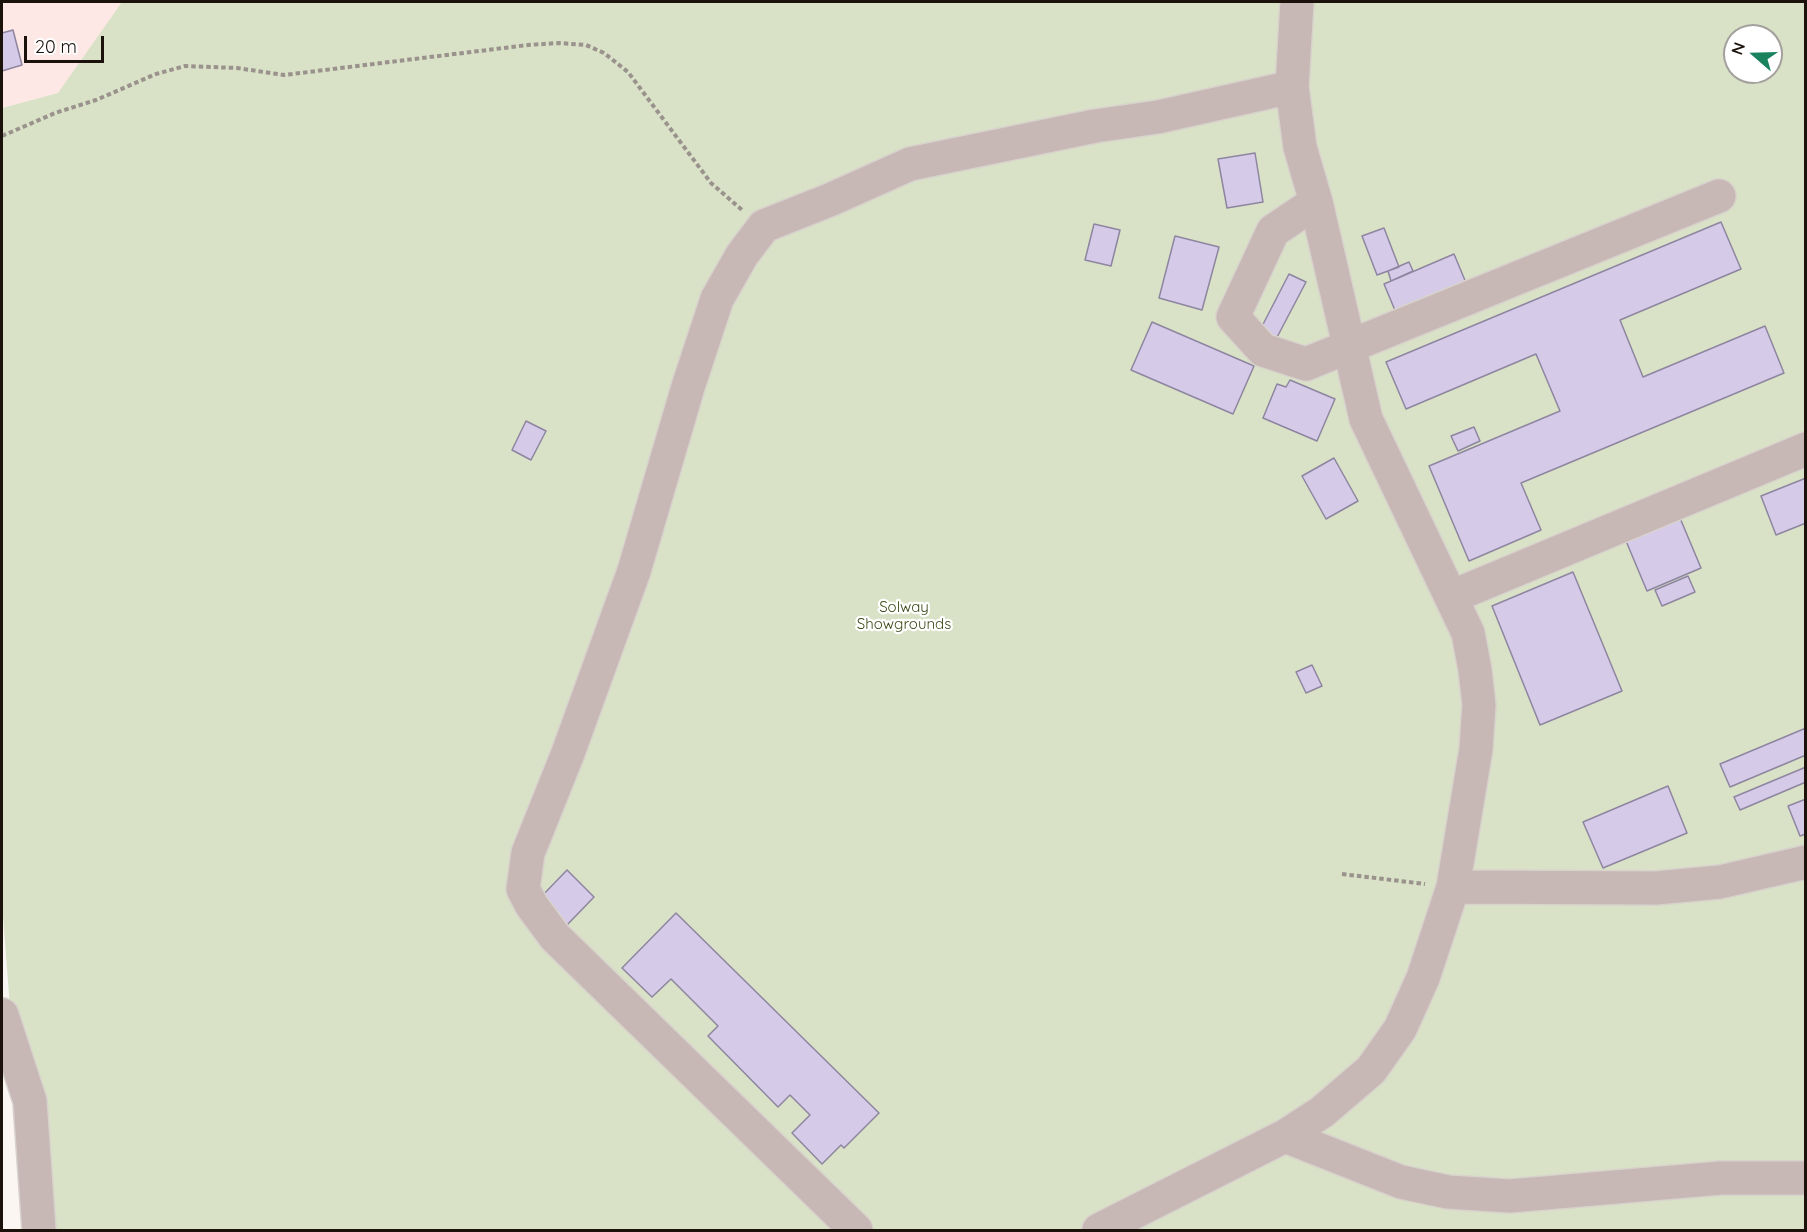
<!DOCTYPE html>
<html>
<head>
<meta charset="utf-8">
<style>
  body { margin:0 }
  #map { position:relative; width:1807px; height:1232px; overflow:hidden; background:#fcf6f2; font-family:Quicksand,sans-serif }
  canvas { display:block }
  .frame { position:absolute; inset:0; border:3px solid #1c120c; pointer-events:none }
  .north { position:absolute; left:1723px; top:24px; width:60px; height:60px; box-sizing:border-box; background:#fff; border:2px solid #a4a09e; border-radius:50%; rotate:290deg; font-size:16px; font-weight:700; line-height:24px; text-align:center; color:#1c120c }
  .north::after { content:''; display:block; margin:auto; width:21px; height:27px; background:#1a825d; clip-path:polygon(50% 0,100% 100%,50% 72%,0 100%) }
  .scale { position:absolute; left:24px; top:36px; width:80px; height:27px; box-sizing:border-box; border:3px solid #1c120c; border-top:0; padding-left:8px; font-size:18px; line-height:21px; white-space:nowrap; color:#1c120c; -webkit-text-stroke:4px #fff; paint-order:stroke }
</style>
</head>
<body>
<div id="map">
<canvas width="1807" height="1232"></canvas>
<div class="frame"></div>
<div class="north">N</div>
<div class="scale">20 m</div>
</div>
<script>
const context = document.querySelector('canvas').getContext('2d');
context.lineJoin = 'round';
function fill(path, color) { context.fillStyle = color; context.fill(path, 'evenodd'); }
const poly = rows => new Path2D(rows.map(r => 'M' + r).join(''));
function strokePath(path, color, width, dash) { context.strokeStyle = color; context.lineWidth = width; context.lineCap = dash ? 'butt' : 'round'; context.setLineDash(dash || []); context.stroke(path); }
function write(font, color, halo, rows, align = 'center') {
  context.font = font + ' Quicksand,sans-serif'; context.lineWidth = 4.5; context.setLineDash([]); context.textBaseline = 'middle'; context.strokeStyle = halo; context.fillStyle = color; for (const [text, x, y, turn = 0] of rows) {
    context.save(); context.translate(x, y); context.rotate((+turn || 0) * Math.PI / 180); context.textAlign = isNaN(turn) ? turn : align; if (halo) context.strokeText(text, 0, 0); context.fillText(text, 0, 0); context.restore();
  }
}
fill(poly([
  [2,2,403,2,2,108]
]), '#fde8e5');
fill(poly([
  [122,2,1805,2,1805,1230,27,1230,2,903,2,108,58,93],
  [1735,36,1771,36,1771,72,1735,72]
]), '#d9e2c6');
const building = poly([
  [13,30,22,65,2,71,2,33,13,30],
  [1255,153,1263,202,1227,208,1218,159,1255,153],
  [1721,222,1741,269,1620,320,1643,377,1765,326,1784,373,1521,483,1541,530,1469,561,1429,466,1560,411,1536,354,1406,409,1386,362,1721,222],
  [1094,224,1120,230,1111,266,1085,260,1094,224],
  [1384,228,1399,267,1377,275,1362,236,1384,228],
  [1175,236,1219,247,1202,310,1159,298,1175,236],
  [1454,254,1469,290,1399,320,1384,284,1454,254],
  [1409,262,1413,271,1391,281,1388,271,1409,262],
  [1289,274,1306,282,1274,343,1258,334,1289,274],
  [1152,322,1254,366,1233,414,1131,370,1152,322],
  [1290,380,1335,399,1317,441,1263,418,1277,384,1286,387,1290,380],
  [526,421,546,431,531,460,512,450,526,421],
  [1474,427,1480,441,1458,451,1451,436,1474,427],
  [1334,458,1358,501,1326,519,1302,476,1334,458],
  [1806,478,1806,523,1776,535,1761,496,1806,478],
  [1680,518,1701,568,1647,591,1626,541,1680,518],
  [1573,572,1622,691,1540,725,1492,606,1573,572],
  [1688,576,1695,592,1662,606,1655,590,1688,576],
  [1312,665,1322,686,1306,693,1296,672,1312,665],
  [1806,728,1806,755,1730,787,1720,764,1806,728],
  [1806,767,1806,782,1740,810,1734,797,1806,767],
  [1668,786,1687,833,1603,868,1583,822,1668,786],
  [1806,799,1806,834,1800,836,1788,806,1806,799],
  [567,870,594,897,567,925,540,898,567,870],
  [676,913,879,1113,844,1148,841,1145,822,1164,792,1133,810,1115,790,1095,778,1107,708,1036,718,1026,671,979,652,997,622,968,676,913]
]);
fill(building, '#d5cbe8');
strokePath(building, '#8e85a0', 1.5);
const minor = poly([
  [1316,202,1273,231,1233,317,1263,350,1306,364,1719,196],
  [1451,597,1806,449],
  [1453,887,1656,888,1720,882,1806,862],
  [2,1015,30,1101,39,1230],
  [1285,1136,1401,1182,1448,1192,1510,1196,1721,1178,1806,1178],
  [856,1230,555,937,532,906,523,889,528,853,568,753,634,571,688,387,717,299,742,255,764,226,832,199,910,164,1095,126,1158,117,1292,87],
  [1099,1230,1285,1136,1322,1112,1371,1070,1400,1029,1423,978,1453,887,1476,749,1479,705,1475,670,1468,633,1366,419,1316,202,1300,147,1292,87,1297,2]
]);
strokePath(minor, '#d8d2cd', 36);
strokePath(poly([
  [2,136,55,113,96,100,156,74,185,66,237,68,284,75,528,45,559,43,586,45,604,53,628,72,711,183,742,210],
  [1342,874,1425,884]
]), '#9a928d', 4, [4.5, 3]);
strokePath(minor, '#c7b7b5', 33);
write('15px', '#3c4918', '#fff', [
  ["Solway",904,607],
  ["Showgrounds",904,624]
]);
</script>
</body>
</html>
